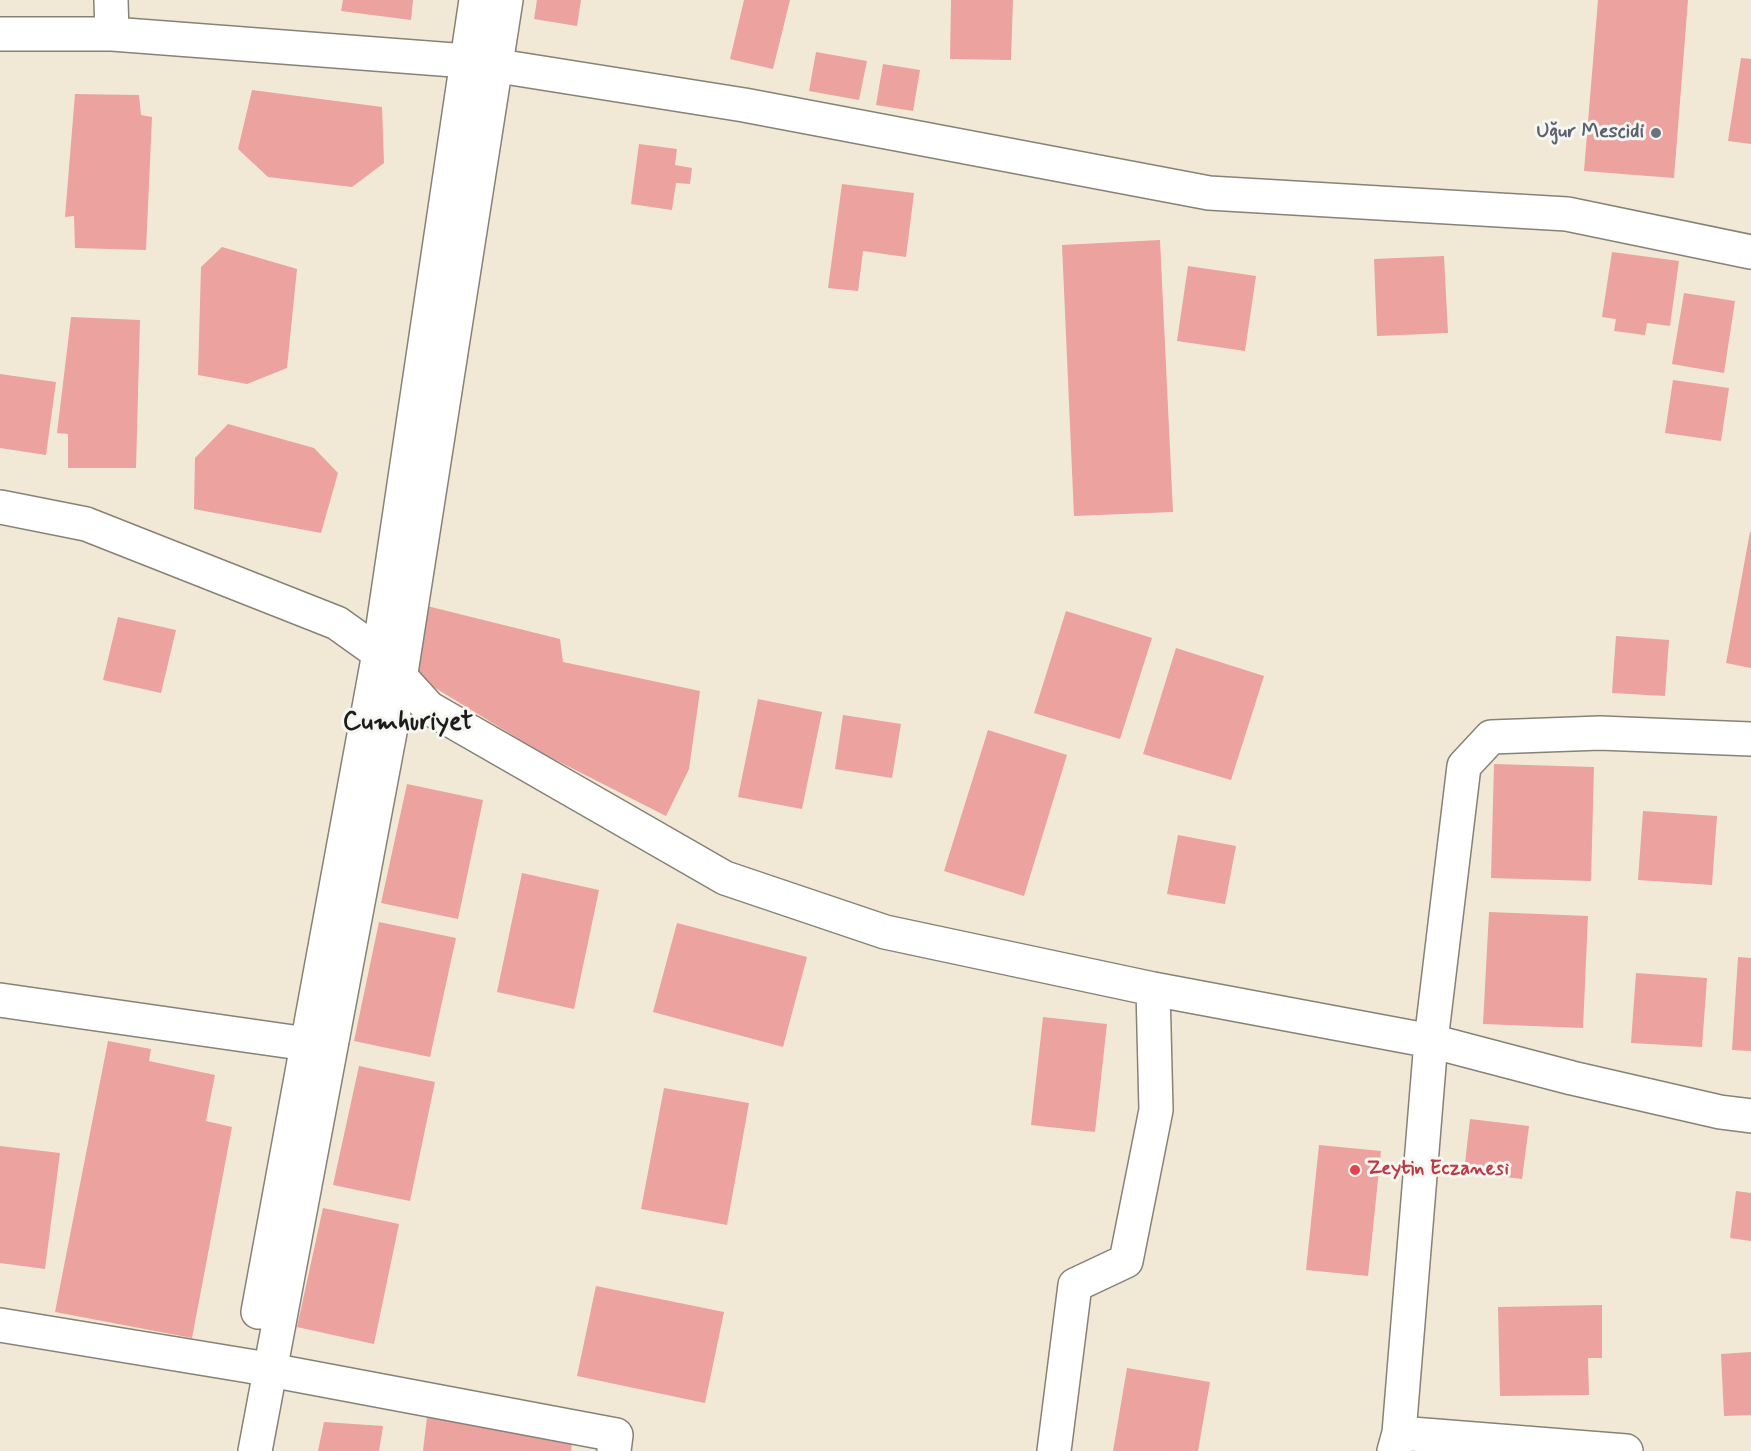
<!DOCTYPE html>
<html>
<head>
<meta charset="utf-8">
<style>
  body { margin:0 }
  canvas { display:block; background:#f1e9d5 }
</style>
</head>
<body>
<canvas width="1751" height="1451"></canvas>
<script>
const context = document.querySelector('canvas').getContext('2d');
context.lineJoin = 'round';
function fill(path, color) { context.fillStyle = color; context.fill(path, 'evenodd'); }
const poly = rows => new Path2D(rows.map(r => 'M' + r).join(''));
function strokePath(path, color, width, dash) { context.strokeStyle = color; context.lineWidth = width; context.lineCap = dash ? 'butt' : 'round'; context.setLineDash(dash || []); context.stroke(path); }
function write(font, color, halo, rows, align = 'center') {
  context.font = font + ' Mynerve,sans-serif'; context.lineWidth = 6; context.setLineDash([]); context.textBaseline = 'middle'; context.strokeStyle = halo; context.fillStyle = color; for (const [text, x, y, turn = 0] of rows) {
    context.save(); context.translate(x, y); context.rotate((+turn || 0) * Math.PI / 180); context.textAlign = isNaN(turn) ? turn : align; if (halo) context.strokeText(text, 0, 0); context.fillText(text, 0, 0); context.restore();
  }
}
fill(poly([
  [343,0,413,0,411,20,341,11],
  [537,0,581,0,577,26,534,19],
  [744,0,790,0,773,69,730,59],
  [951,0,1013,0,1011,60,950,59],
  [1598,0,1688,0,1674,178,1584,171],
  [816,52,867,61,859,100,809,91],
  [1741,58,1751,59,1751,144,1728,141],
  [883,64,920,70,913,111,876,105],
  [252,90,382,107,384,163,352,187,268,177,238,149],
  [75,94,139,95,141,115,152,117,146,250,75,248,74,216,65,217],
  [639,144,677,149,675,165,692,168,690,184,676,183,672,210,631,204],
  [842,184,914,193,906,257,863,251,858,291,828,288],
  [1160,240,1173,512,1074,516,1062,245],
  [222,247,297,269,287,368,247,384,198,375,201,267],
  [1612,252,1679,261,1670,326,1647,323,1645,335,1614,331,1616,319,1602,317],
  [1444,256,1448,333,1377,336,1374,259],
  [1188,266,1256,276,1245,351,1177,341],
  [1684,293,1735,301,1724,373,1672,364],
  [71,317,140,320,136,468,68,468,68,434,57,433],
  [0,374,56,382,46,455,0,448],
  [1673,380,1729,388,1721,441,1665,433],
  [228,424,314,448,338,473,321,533,194,509,195,458],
  [1750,532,1751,532,1751,668,1726,663],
  [423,605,560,639,563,662,700,691,689,769,666,816,540,752,414,675],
  [1066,611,1152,638,1120,739,1034,713],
  [118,617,176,630,161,693,103,680],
  [1616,636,1669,640,1665,696,1612,693],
  [1176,648,1264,676,1231,780,1143,754],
  [758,699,822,712,802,809,738,797],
  [843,715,901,724,892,778,835,769],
  [988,730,1067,755,1024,896,944,871],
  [1494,764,1594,767,1591,881,1491,878],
  [407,784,483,800,458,919,381,903],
  [1643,811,1717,816,1712,885,1638,880],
  [1178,835,1236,846,1225,904,1167,894],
  [522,873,599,890,574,1009,497,992],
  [1489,912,1588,916,1583,1028,1483,1024],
  [379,922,456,938,430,1057,354,1041],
  [677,923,807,957,783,1047,653,1012],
  [1738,957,1751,958,1751,1051,1732,1050],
  [1636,973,1707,978,1702,1047,1631,1043],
  [1043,1017,1107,1024,1095,1132,1031,1125],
  [108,1041,151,1049,149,1061,215,1075,206,1121,232,1127,192,1338,55,1312],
  [359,1066,435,1082,410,1201,333,1185],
  [664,1088,749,1103,727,1225,641,1209],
  [1470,1119,1529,1126,1522,1179,1464,1172],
  [1319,1145,1381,1151,1368,1276,1306,1270],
  [0,1146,60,1153,45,1269,0,1263],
  [1736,1191,1751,1193,1751,1241,1730,1238],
  [323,1208,399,1224,374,1344,297,1327],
  [596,1286,724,1312,705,1403,577,1376],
  [1602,1305,1602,1358,1588,1358,1589,1395,1500,1396,1498,1307],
  [1751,1352,1751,1415,1724,1416,1721,1354],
  [1127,1368,1210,1382,1198,1451,1113,1451],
  [427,1417,573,1437,571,1451,423,1451],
  [324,1422,383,1426,379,1451,318,1451]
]), '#eca29e');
const street = poly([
  [111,0,112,34],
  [0,34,112,34,467,61,744,105,1209,193,1567,214,1751,252],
  [0,507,86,524,337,623,379,653,429,708,725,878,885,932,1153,989,1431,1041,1572,1078,1720,1112,1751,1116],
  [0,1000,307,1044],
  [0,1325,249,1366,616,1435,614,1451],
  [1399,1433,1626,1451],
  [1054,1451,1075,1285,1126,1261,1156,1110,1153,989],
  [1394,1451,1399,1433,1431,1041,1464,766,1491,737,1600,733,1751,739]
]);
const secondary = poly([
  [258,1312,379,653,476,0],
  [255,1451,400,679,506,0]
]);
strokePath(street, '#868278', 36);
strokePath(secondary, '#868278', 36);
strokePath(street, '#fff', 33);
strokePath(secondary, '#fff', 33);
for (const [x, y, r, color] of [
  [1656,133,6,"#6b7280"],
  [1355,1170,6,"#e0444e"]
]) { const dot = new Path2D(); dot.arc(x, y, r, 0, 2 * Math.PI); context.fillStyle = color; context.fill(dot); strokePath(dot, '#f6f6f2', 2); }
write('bold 20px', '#5b616d', '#f6f6f2', [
  ["Uğur Mescidi",1644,133]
], 'right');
write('bold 20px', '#be3a42', '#f6f6f2', [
  ["Zeytin Eczanesi",1367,1170]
], 'left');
write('bold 26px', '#1c1c1c', '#f6f6f2', [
  ["Cumhuriyet",408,724]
]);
</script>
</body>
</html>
